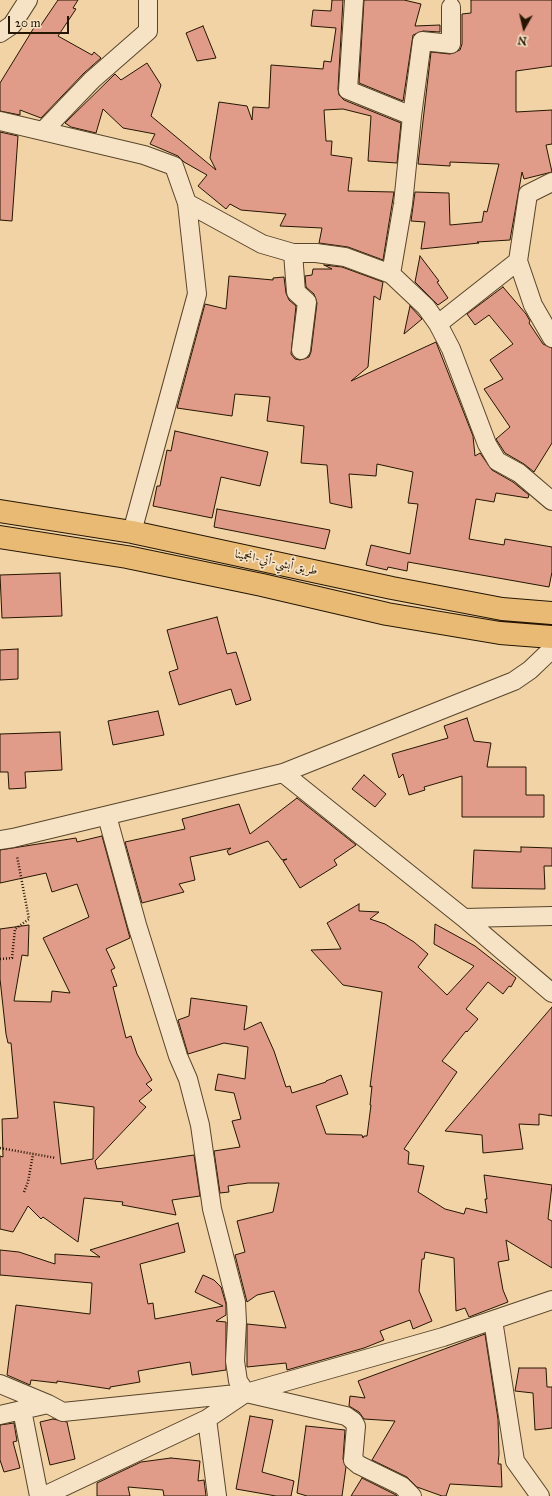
<!DOCTYPE html>
<html>
<head>
<meta charset="utf-8">
<style>
  body { margin:0 }
  #map { position:relative; width:552px; height:1496px; overflow:hidden; background:#f1d3a6; font-family:"IM FELL Great Primer",serif }
  canvas { display:block }
  .north { position:absolute; left:504px; top:8px; width:40px; height:40px; -webkit-text-stroke:3px #f6e2c5; paint-order:stroke; rotate:188deg; font-size:11px; font-weight:700; line-height:16px; text-align:center; color:#251601 }
  .north::after { content:''; display:block; margin:auto; width:14px; height:18px; background:#251601; clip-path:polygon(50% 0,100% 100%,50% 72%,0 100%) }
  .scale { position:absolute; left:8px; top:16px; width:61px; height:18px; box-sizing:border-box; border:2px solid #251601; border-top:0; padding-left:5px; font-size:12px; line-height:14px; white-space:nowrap; color:#251601; -webkit-text-stroke:3px #f6e2c5; paint-order:stroke }
</style>
</head>
<body>
<div id="map">
<canvas width="552" height="1496"></canvas>
<div class="north">N</div>
<div class="scale">20 m</div>
</div>
<script>
const context = document.querySelector('canvas').getContext('2d');
context.lineJoin = 'round';
function fill(path, color) { context.fillStyle = color; context.fill(path, 'evenodd'); }
const poly = rows => new Path2D(rows.map(r => 'M' + r).join(''));
function strokePath(path, color, width, dash) { context.strokeStyle = color; context.lineWidth = width; context.lineCap = dash ? 'butt' : 'round'; context.setLineDash(dash || []); context.stroke(path); }
function write(font, color, halo, rows, align = 'center') {
  context.font = font + ' "IM FELL Great Primer",Amiri,serif'; context.lineWidth = 3.5; context.setLineDash([]); context.textBaseline = 'middle'; context.strokeStyle = halo; context.fillStyle = color; for (const [text, x, y, turn = 0] of rows) {
    context.save(); context.translate(x, y); context.rotate((+turn || 0) * Math.PI / 180); context.textAlign = isNaN(turn) ? turn : align; if (halo) context.strokeText(text, 0, 0); context.fillText(text, 0, 0); context.restore();
  }
}
const building = poly([
  [58,0,78,0,73,8,76,9,58,36,92,55,94,52,101,58,84,73,41,118,20,110,20,115,0,111,0,83,35,26,39,28,58,0],
  [332,0,343,0,338,89,339,95,344,100,401,123,397,163,368,161,371,116,343,109,324,110,326,141,332,141,331,155,352,158,348,191,394,192,383,260,348,247,319,243,322,228,280,226,286,214,241,210,230,204,226,209,198,186,207,175,184,162,178,156,150,144,155,134,123,128,103,109,96,133,71,127,65,123,115,74,121,80,147,63,161,85,151,116,216,170,210,158,219,102,247,106,252,120,253,107,269,108,271,65,323,69,324,61,331,62,336,28,311,26,313,10,331,11,332,0],
  [364,0,404,0,421,4,415,26,440,25,440,32,423,31,413,35,403,101,359,83,364,0],
  [471,0,552,0,552,66,516,71,516,112,552,110,552,144,546,145,552,172,524,179,522,172,510,240,477,242,479,243,421,249,425,222,411,221,415,192,449,193,450,225,482,222,484,211,487,212,499,164,450,162,450,166,418,164,431,52,450,54,460,50,462,44,462,14,471,13,471,0],
  [203,26,216,58,197,61,186,33,203,26],
  [0,132,18,136,12,221,0,220,0,132],
  [420,256,439,281,437,282,448,298,438,305,415,282,420,256],
  [324,265,342,267,383,282,380,300,374,296,368,367,351,381,436,342,473,436,475,456,480,453,492,470,513,482,529,495,528,498,496,493,494,502,476,499,469,539,504,545,505,539,552,547,552,572,549,587,408,562,407,571,388,567,387,570,366,565,371,545,410,554,418,504,408,503,413,472,377,464,376,476,349,474,352,508,330,503,327,465,301,463,304,426,267,421,270,397,235,394,232,416,177,408,205,304,226,309,229,276,273,280,273,278,284,277,286,293,289,300,296,306,291,354,295,359,300,360,309,357,311,352,317,303,314,294,306,287,305,276,312,275,313,269,332,269,324,265],
  [503,287,526,314,530,321,529,323,543,344,552,348,552,443,534,472,524,464,505,453,496,439,510,427,484,389,503,379,490,360,513,344,489,315,475,325,467,314,503,287],
  [410,306,422,319,404,334,410,306],
  [175,431,268,452,260,486,221,477,212,518,153,506,157,486,160,486,167,450,171,451,175,431],
  [217,509,330,530,325,549,214,527,217,509],
  [60,573,62,616,2,618,0,575,60,573],
  [217,617,227,654,236,652,251,700,236,705,231,689,179,705,169,672,178,669,167,630,217,617],
  [18,649,18,679,0,680,0,650,18,649],
  [158,711,164,735,113,745,108,721,158,711],
  [467,718,474,741,491,743,487,767,526,767,526,795,544,795,544,817,462,817,462,776,424,787,425,790,409,795,403,774,399,778,392,754,448,738,444,726,467,718],
  [60,732,62,770,25,772,26,788,9,789,8,772,0,772,0,734,60,732],
  [364,775,386,794,375,807,352,789,364,775],
  [297,798,356,845,334,860,337,865,300,888,283,861,287,859,282,860,268,841,229,855,227,851,231,848,190,857,195,880,179,884,184,892,142,903,125,842,185,829,182,819,239,804,250,834,297,798],
  [102,836,130,938,106,949,115,968,111,970,117,986,113,987,126,1038,131,1036,137,1054,152,1080,146,1084,152,1090,139,1101,146,1107,95,1161,97,1169,194,1155,200,1196,172,1200,176,1215,122,1205,123,1202,84,1198,78,1242,43,1217,41,1219,28,1206,13,1232,0,1229,0,1156,3,1157,2,1119,18,1118,11,1043,8,1043,6,1034,0,979,0,929,29,925,28,956,22,955,14,1001,51,1002,52,991,70,993,43,938,89,917,77,884,52,892,46,873,0,883,0,850,76,838,77,842,102,836],
  [54,1102,94,1107,93,1159,61,1164,54,1102],
  [521,847,552,848,552,866,544,866,545,889,472,888,474,850,521,852,521,847],
  [359,904,359,911,379,912,370,919,385,924,414,942,428,954,418,967,447,995,474,966,434,944,435,924,475,946,516,978,511,987,509,986,503,994,488,982,466,1009,478,1019,467,1032,466,1031,442,1061,457,1072,404,1149,409,1152,408,1164,424,1166,418,1192,445,1209,464,1214,466,1208,487,1213,485,1199,487,1199,484,1175,552,1185,548,1219,552,1221,552,1268,506,1240,509,1260,498,1262,503,1290,508,1302,469,1317,465,1308,456,1311,454,1258,425,1252,424,1259,422,1259,419,1291,432,1321,413,1329,410,1320,380,1331,384,1340,364,1348,287,1370,286,1363,247,1367,247,1324,286,1328,274,1291,257,1295,247,1302,235,1255,245,1252,237,1221,273,1212,279,1183,248,1183,228,1186,229,1192,220,1193,214,1151,240,1147,232,1121,241,1119,234,1093,215,1090,218,1074,245,1079,248,1047,224,1043,188,1054,178,1020,189,1016,191,998,247,1006,244,1030,261,1022,274,1051,286,1087,290,1086,292,1093,326,1082,326,1081,341,1075,348,1094,316,1106,326,1134,362,1135,363,1138,364,1136,367,1136,371,1105,370,1105,372,1086,370,1087,382,992,343,985,311,950,341,949,327,923,359,904],
  [552,1007,552,1116,539,1114,539,1125,519,1124,523,1149,483,1153,482,1135,445,1131,552,1007],
  [178,1223,185,1252,140,1264,148,1304,153,1303,155,1319,223,1306,195,1292,203,1275,214,1280,221,1287,226,1304,226,1315,216,1321,226,1322,226,1370,192,1375,190,1362,138,1371,140,1382,110,1387,110,1389,57,1381,57,1383,31,1380,30,1385,7,1375,16,1305,90,1314,92,1283,0,1275,0,1250,19,1252,55,1264,55,1254,100,1257,90,1250,178,1223],
  [485,1334,498,1419,499,1454,498,1464,501,1464,502,1487,450,1484,446,1496,442,1496,417,1487,407,1477,372,1460,395,1421,364,1419,359,1412,349,1406,350,1396,365,1398,358,1381,485,1334],
  [519,1368,546,1368,547,1387,552,1387,552,1428,535,1430,533,1393,515,1391,519,1368],
  [250,1416,273,1420,262,1472,294,1481,291,1496,276,1496,236,1489,250,1416],
  [53,1419,67,1422,75,1459,50,1465,40,1422,53,1419],
  [14,1423,17,1441,13,1442,20,1468,4,1472,0,1460,0,1425,14,1423],
  [306,1426,345,1430,343,1459,346,1467,342,1496,307,1496,297,1493,306,1426],
  [171,1458,200,1461,198,1481,204,1480,206,1496,164,1496,163,1490,128,1487,130,1496,97,1496,97,1483,141,1462,171,1458],
  [362,1478,396,1495,397,1496,351,1496,362,1478]
]);
fill(building, '#e09b89');
strokePath(building, '#251601', 1);
const minor = poly([
  [354,0,348,90,412,116,403,204,391,274,426,307,438,324,451,349,487,444,497,461,519,473,552,501],
  [0,33,12,25,28,0],
  [412,116,422,41,451,44,451,7],
  [0,121,144,155,174,166,187,203,262,244,293,253,316,253,345,257,391,274],
  [43,131,92,80,148,31,148,0],
  [552,182,528,194,518,261,533,305,552,338],
  [293,253,296,292,307,302,301,350],
  [438,324,518,261],
  [132,532,197,294,187,203],
  [283,773,464,918,552,993],
  [107,816,137,925,178,1056,188,1079,200,1125,212,1209,236,1302,237,1322,235,1361,238,1381,246,1393,346,1416,353,1421,356,1426,353,1460,359,1465,402,1486,412,1496],
  [0,840,13,838,283,773,514,681,530,670,552,649],
  [464,918,552,916],
  [493,1320,515,1461,540,1496],
  [0,1384,48,1404],
  [22,1410,39,1496],
  [0,1415,48,1404,63,1412,246,1393,443,1337,552,1300],
  [207,1419,217,1496],
  [44,1496,207,1419,244,1394]
]);
const trunk = poly([
  [0,511,132,532,392,588,502,609,552,613],
  [0,537,127,557,262,585,387,614,500,633,552,637]
]);
strokePath(minor, '#58452a', 20);
strokePath(trunk, '#251601', 24);
strokePath(poly([
  [0,959,12,958,15,929,29,919,17,856],
  [0,1148,56,1158],
  [24,1192,28,1182,33,1154]
]), '#251601', 2.5, [1, 2]);
strokePath(minor, '#f6e2c5', 18);
strokePath(trunk, '#e8ba73', 22);
write('12px', '#251601', '#f6e2c5', [
  ["طريق أبشي-أتي-انجمينا",276,563,12]
]);
</script>
</body>
</html>
